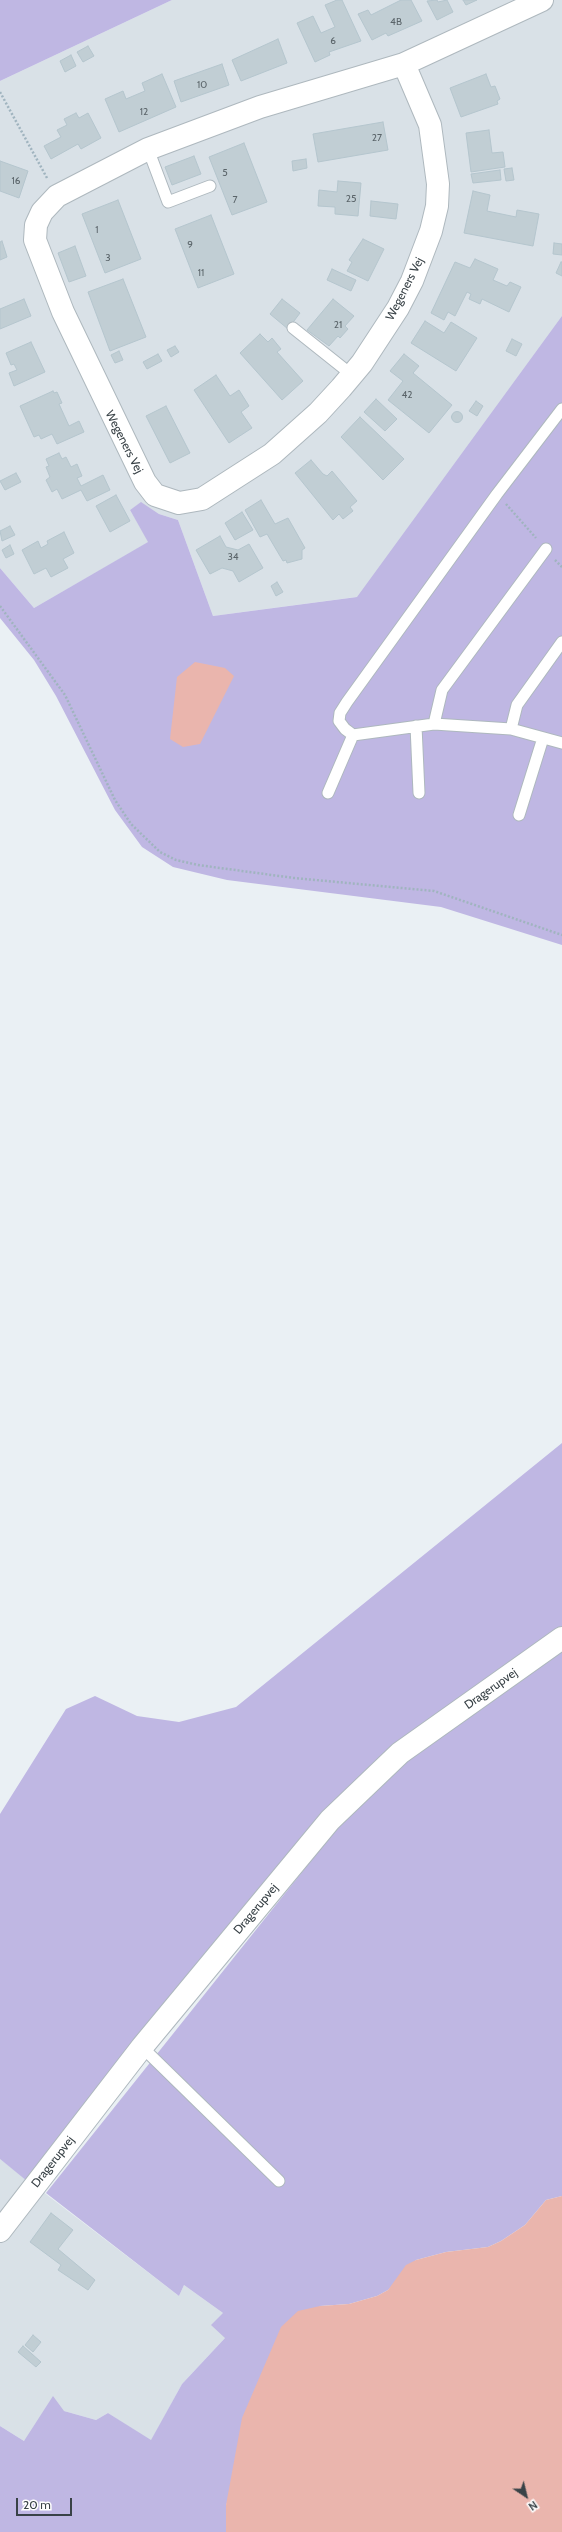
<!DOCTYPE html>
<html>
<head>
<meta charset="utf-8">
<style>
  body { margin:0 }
  #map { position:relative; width:562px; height:2532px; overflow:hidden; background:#eaf0f4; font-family:Cabin,sans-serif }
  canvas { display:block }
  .north { position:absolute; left:506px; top:2476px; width:40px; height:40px; -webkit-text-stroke:3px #fff; paint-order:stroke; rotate:145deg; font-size:11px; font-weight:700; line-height:16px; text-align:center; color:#394247 }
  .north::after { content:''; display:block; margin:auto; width:14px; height:18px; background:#394247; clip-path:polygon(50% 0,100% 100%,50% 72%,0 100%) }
  .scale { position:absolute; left:16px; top:2498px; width:56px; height:18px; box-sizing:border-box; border:2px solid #394247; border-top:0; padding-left:5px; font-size:12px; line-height:14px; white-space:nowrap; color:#394247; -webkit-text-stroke:3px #fff; paint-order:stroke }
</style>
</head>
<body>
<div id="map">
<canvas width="562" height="2532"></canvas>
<div class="north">N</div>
<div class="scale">20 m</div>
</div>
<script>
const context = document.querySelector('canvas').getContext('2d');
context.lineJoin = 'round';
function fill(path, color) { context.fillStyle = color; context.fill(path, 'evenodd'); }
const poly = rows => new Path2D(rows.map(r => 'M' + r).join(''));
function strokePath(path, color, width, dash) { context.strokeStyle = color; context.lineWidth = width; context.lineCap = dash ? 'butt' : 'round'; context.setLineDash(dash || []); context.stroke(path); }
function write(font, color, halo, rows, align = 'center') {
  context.font = font + ' Cabin,sans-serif'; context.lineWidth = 4; context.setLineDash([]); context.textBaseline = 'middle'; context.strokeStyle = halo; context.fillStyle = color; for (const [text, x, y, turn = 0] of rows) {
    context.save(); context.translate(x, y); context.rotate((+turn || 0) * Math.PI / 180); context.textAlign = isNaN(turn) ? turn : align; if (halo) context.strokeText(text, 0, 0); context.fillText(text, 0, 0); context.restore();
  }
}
fill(poly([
  [172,0,562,0,562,926,356,597,213,616,178,520,159,514,141,503,130,510,149,542,34,608,0,568,0,81],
  [0,2159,179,2296,184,2285,223,2313,225,2338,182,2384,151,2441,108,2413,96,2420,64,2411,24,2441,0,2426]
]), '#d9e1e7');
fill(poly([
  [0,0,172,0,0,81],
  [562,316,562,945,441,907,227,880,173,867,142,847,115,810,56,696,34,660,0,618,0,568,34,608,148,542,130,510,141,502,159,514,178,520,213,616,357,597],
  [562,1443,562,1628,389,1751,27,2181,0,2159,0,1814,66,1709,95,1696,137,1716,179,1722,236,1707],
  [562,1649,562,2196,546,2200,525,2225,501,2241,488,2247,446,2252,416,2260,388,2290,377,2296,349,2304,320,2306,226,2505,226,2532,0,2532,0,2426,24,2441,53,2396,64,2411,96,2420,108,2413,151,2440,182,2384,225,2338,211,2325,223,2313,184,2285,179,2296,46,2193,342,1822,406,1760]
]), '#bfb7e3');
fill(poly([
  [195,662,225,668,234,676,200,744,183,747,170,739,177,677],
  [562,2196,562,2532,226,2532,226,2505,242,2418,281,2327,298,2311,320,2306,349,2304,377,2296,388,2290,406,2265,416,2260,446,2252,488,2247,501,2241,525,2225,546,2200]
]), '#eab5ad');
const building = poly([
  [337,0,342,0,361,41,329,52,330,55,315,62,297,23,313,16,321,33,335,27,325,5,337,0],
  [401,0,411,0,422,21,388,36,386,33,372,40,358,14,368,10,371,15,401,0],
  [437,0,438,2,447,0,453,12,437,20,427,1,437,0],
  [463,0,477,0,466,5,463,0],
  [278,39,287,63,241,81,232,60,278,39],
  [88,46,94,56,83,62,77,52,88,46],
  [71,55,76,66,65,72,60,61,71,55],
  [222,64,229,85,181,102,174,81,222,64],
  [162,74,176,107,119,132,105,99,123,91,126,99,145,91,142,83,162,74],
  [486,74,491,87,495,86,500,99,497,101,498,104,461,117,450,88,486,74],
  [76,113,79,118,88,113,101,138,81,149,78,144,51,159,44,146,61,137,57,130,67,125,64,119,76,113],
  [383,122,388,150,318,162,313,134,383,122],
  [489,130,492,153,503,152,505,167,471,172,466,133,489,130],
  [244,143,267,202,232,215,209,157,244,143],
  [194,156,201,174,172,185,165,167,194,156],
  [306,159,307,168,293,171,292,161,306,159],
  [0,161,28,171,19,198,0,191,0,161],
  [512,168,514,180,506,181,504,169,512,168],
  [500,170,501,180,473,183,471,174,500,170],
  [338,181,361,183,358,216,335,214,335,207,318,206,319,190,337,192,338,181],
  [473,191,490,195,487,211,516,217,517,210,539,214,533,246,464,233,473,191],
  [118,200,141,259,105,273,82,214,118,200],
  [371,201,398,204,396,219,370,216,371,201],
  [211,215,234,274,198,288,175,229,211,215],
  [363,239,384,249,368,281,347,271,352,262,349,260,363,239],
  [2,241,7,257,0,260,0,242,2,241],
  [554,243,562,244,562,255,553,254,554,243],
  [75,246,86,276,69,282,58,253,75,246],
  [475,259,498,269,493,280,507,286,510,282,521,287,509,312,482,299,480,304,469,299,471,294,467,292,455,316,448,312,444,320,431,313,455,262,470,268,475,259],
  [561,262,562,262,562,276,556,273,561,262],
  [332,269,356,280,351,291,327,280,332,269],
  [123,279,146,337,110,351,88,292,123,279],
  [24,299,31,316,0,329,0,309,24,299],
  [282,299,300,313,288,329,270,314,282,299],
  [333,299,354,316,345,326,348,329,340,338,338,336,329,346,307,330,333,299],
  [425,321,444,333,451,322,477,338,456,371,411,343,425,321],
  [260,334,268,342,272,338,281,349,277,352,303,381,282,400,240,353,260,334],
  [512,339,522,344,516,356,506,351,512,339],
  [31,342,45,372,14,386,9,373,17,370,14,364,11,365,6,353,31,342],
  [175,346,179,352,171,357,167,350,175,346],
  [119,351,123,360,115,363,111,355,119,351],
  [158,354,162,361,147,369,143,362,158,354],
  [404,354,419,366,413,373,452,405,429,433,388,400,403,381,390,371,404,354],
  [216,375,230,396,239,390,249,406,241,412,252,428,229,443,194,390,216,375],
  [53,391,54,393,57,392,62,403,59,404,69,426,79,421,84,432,57,444,52,434,41,439,39,435,34,437,20,406,53,391],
  [376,399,397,419,385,431,364,412,376,399],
  [476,401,483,406,477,416,469,411,476,401],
  [166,406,190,453,170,463,146,416,166,406],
  '451.5 417a5.5 5.5 0 1 1 11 0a5.5 5.5 0 1 1-11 0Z',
  [360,417,404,459,383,480,341,437,360,417],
  [59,453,62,459,66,457,71,467,77,464,82,476,77,478,81,486,103,475,110,490,87,501,81,490,62,499,57,489,52,492,46,480,50,477,46,467,49,466,46,459,59,453],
  [311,460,323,474,327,476,332,471,357,501,350,507,353,511,343,519,339,514,333,520,295,473,311,460],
  [16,473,21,482,5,490,0,481,16,473],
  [116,495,130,521,110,532,96,506,116,495],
  [261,500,275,524,288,518,305,548,302,550,302,559,287,563,286,560,283,561,267,534,260,537,245,510,261,500],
  [242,512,253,530,235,540,225,523,242,512],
  [10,526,15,535,2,541,0,531,10,526],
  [64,532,74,553,63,559,68,568,51,577,46,568,34,574,22,550,38,541,41,548,48,544,47,541,64,532],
  [220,536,226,547,238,550,249,544,263,568,239,582,233,571,222,568,210,574,196,550,220,536],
  [10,545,14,554,6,558,2,550,10,545],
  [277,582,283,592,276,596,271,586,277,582],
  [51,2213,73,2230,58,2249,95,2280,88,2290,58,2270,61,2265,30,2242,51,2213],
  [33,2335,41,2342,33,2352,25,2345,33,2335],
  [23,2346,41,2362,36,2367,18,2352,23,2346]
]);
fill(building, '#c1ced4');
strokePath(building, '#b5c6ce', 1);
const lane = poly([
  [148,149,168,202,210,186],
  [293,328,352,375],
  [562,409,497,494,347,702,340,713,339,721,345,729,353,735,434,724,511,729,562,743],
  [434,724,442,690,546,549],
  [416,726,419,793],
  [511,729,517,705,562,642],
  [328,793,353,735],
  [519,815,543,738],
  [142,2047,279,2181]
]);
const street = poly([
  [404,64,430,125,438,184,437,206,431,231,412,281,398,308,362,363,341,388,318,413,272,454,202,499,179,503,155,495,145,482,63,312,35,240,36,225,42,212,57,196,148,149,260,107,404,64,542,0],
  [0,2231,142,2047,330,1820,400,1753,562,1638]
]);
strokePath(lane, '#aeb8be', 13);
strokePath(street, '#aeb8be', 24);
strokePath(poly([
  [0,92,47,178],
  [506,504,536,538],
  [555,560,562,567],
  [0,606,65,695,115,800,131,824,160,852,176,860,198,865,294,878,434,891,562,935]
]), '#a0b4bf', 2.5, [2, 2]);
strokePath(lane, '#fff', 11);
strokePath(street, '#fff', 22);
write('10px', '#5b656a', null, [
  ["4B",396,22],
  ["6",333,41],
  ["10",202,85],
  ["12",144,112],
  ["27",377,138],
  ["5",225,173],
  ["16",16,181],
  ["25",351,199],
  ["7",235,200],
  ["1",97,230],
  ["9",190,245],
  ["3",108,258],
  ["11",201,273],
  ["21",338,325],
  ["42",407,395],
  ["34",233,557]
]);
write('12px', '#394247', '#fff', [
  ["Wegeners Vej",405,289,-63],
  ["Wegeners Vej",124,442,63],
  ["Dragerupvej",491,1689,-35],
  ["Dragerupvej",256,1909,-50],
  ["Dragerupvej",53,2162,-52]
]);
</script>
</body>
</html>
